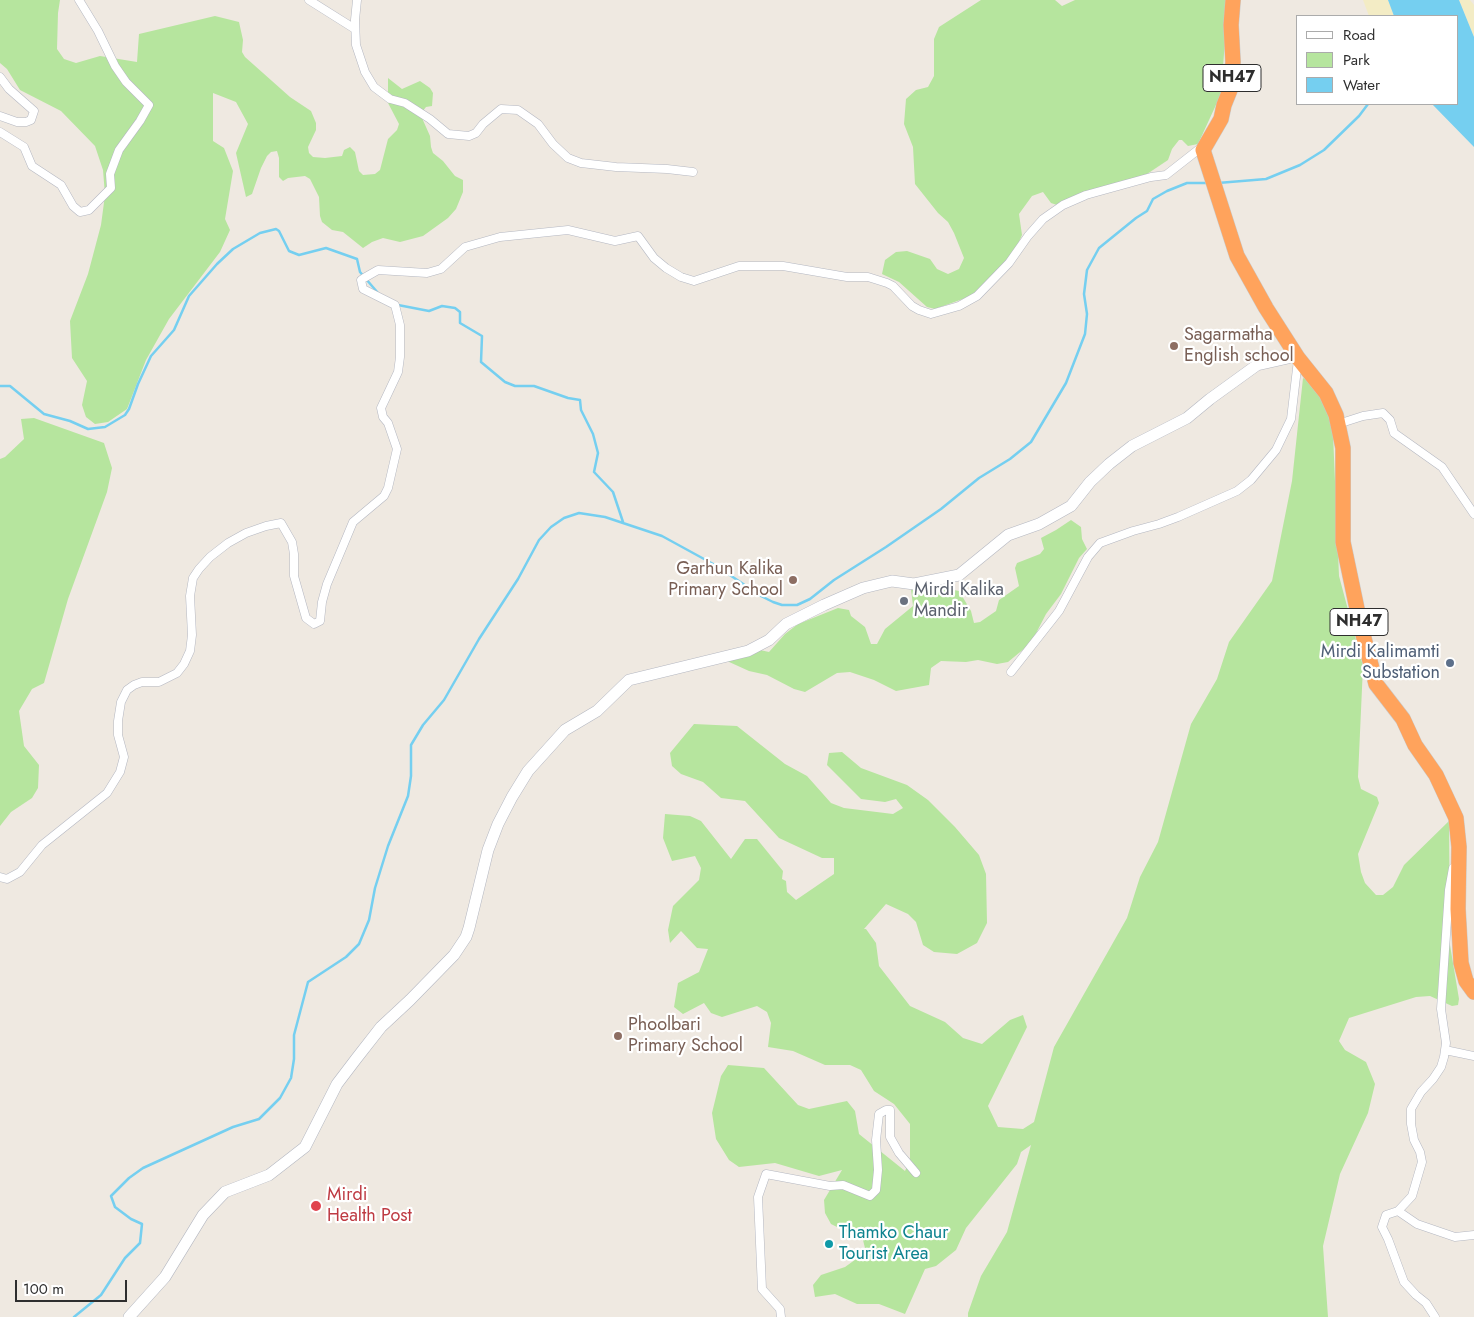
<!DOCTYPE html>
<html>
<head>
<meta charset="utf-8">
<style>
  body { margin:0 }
  #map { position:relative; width:1474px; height:1317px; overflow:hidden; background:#efe9e1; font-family:Jost,sans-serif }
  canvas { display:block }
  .legend { position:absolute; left:1296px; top:15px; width:162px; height:90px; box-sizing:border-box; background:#fff; border:1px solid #ababab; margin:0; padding:6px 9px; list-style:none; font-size:15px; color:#2e2e2e }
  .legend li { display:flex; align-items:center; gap:10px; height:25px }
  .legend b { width:25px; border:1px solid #ababab }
  .scale { position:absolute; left:15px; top:1280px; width:112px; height:22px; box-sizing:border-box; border:2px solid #2e2e2e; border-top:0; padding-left:6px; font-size:15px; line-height:18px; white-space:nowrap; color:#2e2e2e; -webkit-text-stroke:4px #fff; paint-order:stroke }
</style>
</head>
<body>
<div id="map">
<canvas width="1474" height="1317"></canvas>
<ul class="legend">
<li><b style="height:6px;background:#fff"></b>Road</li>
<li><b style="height:14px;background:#b6e59e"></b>Park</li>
<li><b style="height:14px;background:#75cff0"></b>Water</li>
</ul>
<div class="scale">100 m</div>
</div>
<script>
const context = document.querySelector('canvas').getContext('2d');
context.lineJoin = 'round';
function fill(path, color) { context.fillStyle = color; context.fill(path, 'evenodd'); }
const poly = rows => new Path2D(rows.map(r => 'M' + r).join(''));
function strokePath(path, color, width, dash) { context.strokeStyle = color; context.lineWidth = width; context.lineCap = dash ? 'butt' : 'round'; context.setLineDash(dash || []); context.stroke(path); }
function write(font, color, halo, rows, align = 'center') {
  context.font = font + ' Jost,sans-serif'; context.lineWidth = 4.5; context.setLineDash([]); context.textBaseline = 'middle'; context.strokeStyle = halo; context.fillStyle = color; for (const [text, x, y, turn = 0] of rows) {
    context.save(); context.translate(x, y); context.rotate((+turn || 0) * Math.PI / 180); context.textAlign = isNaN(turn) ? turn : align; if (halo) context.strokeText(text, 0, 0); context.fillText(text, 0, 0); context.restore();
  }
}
fill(poly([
  [0,0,60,0,58,13,57,49,64,59,76,63,100,56,137,62,139,34,215,16,239,22,243,40,242,52,245,57,290,97,311,111,316,123,316,130,308,147,309,153,313,157,325,158,342,156,344,150,350,147,355,152,359,171,363,175,375,174,380,170,388,139,397,130,399,124,388,103,388,78,402,89,420,81,430,88,433,93,432,106,426,107,422,112,422,118,430,136,431,147,433,153,443,161,455,176,463,180,463,192,456,209,448,218,423,236,400,242,383,238,372,242,363,248,343,232,332,230,322,222,320,216,319,197,310,179,305,176,288,178,283,181,279,177,279,158,277,151,271,152,267,156,261,168,252,194,246,197,236,153,248,124,236,102,213,93,213,141,224,148,233,171,225,219,230,230,220,252,169,319,146,360,127,409,108,422,95,424,86,417,82,405,87,381,72,358,70,321,88,274,101,225,105,195,103,170,95,146,61,111,20,90,7,69,0,63],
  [981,0,1055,0,1062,6,1075,0,1228,0,1221,94,1198,144,1188,146,1182,140,1179,140,1172,149,1168,160,1147,174,1057,205,1051,203,1043,192,1032,196,1019,214,1022,235,1014,253,971,296,935,309,927,307,899,282,882,274,885,260,896,252,907,251,930,259,937,269,948,274,959,269,964,258,954,233,948,222,938,213,915,184,913,147,904,124,906,99,916,90,928,87,934,76,934,39,939,27],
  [1303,378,1314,384,1326,405,1333,434,1339,576,1363,666,1358,777,1361,789,1377,797,1379,803,1358,854,1361,872,1365,883,1376,895,1383,895,1393,887,1404,865,1449,821,1450,945,1459,999,1458,1005,1452,1006,1430,996,1416,997,1349,1018,1339,1041,1345,1050,1366,1062,1375,1084,1368,1113,1340,1174,1323,1246,1328,1317,968,1317,968,1313,981,1276,1007,1232,1031,1145,1021,1152,1017,1164,966,1228,956,1250,936,1266,925,1269,905,1314,879,1304,857,1304,835,1294,815,1297,813,1285,821,1275,845,1267,866,1252,863,1240,831,1224,825,1213,824,1200,842,1170,819,1176,775,1163,739,1167,729,1160,716,1139,712,1113,721,1076,728,1065,764,1068,798,1105,809,1109,847,1101,855,1111,859,1134,905,1171,910,1160,910,1124,894,1104,874,1091,861,1070,850,1065,825,1065,793,1051,768,1047,771,1023,767,1012,757,1006,722,1017,711,1013,704,1003,683,1014,674,1007,678,983,699,972,708,949,697,948,681,931,670,943,668,930,673,906,699,880,701,868,695,856,672,861,663,838,665,814,690,816,701,821,731,859,745,839,757,839,783,871,782,879,786,881,787,892,796,900,834,874,834,858,822,858,779,838,745,801,721,798,703,782,681,774,672,766,670,753,694,724,737,726,785,764,807,776,831,803,844,808,893,814,903,808,896,799,885,802,861,799,827,765,829,753,842,752,861,768,907,785,928,800,955,827,979,855,986,874,987,923,977,943,957,954,934,952,923,945,916,922,908,914,886,904,864,929,866,929,876,943,879,966,910,1006,945,1022,963,1038,982,1044,1010,1020,1023,1015,1027,1027,988,1106,998,1127,1023,1129,1034,1122,1054,1047,1127,918,1140,877,1158,842,1191,724,1217,679,1229,642,1272,581,1292,481],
  [34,418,104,443,112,468,107,492,68,599,44,683,32,689,19,711,24,746,39,765,38,788,32,798,11,812,0,826,0,459,5,457,24,439,21,419],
  [1071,520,1081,527,1082,539,1087,549,1079,558,1061,594,1046,614,1031,643,1008,662,997,664,978,660,966,662,941,661,931,668,929,685,896,691,874,680,850,672,837,673,805,692,794,689,767,675,749,671,727,661,760,650,769,652,785,634,798,624,838,608,849,610,851,616,865,627,871,644,877,644,885,629,913,606,911,589,935,586,959,591,971,611,974,623,980,622,996,611,999,600,1019,586,1015,568,1017,563,1040,554,1044,549,1041,538,1056,530]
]), '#b6e59e');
fill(poly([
  [1363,0,1388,0,1394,16,1369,16],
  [1459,0,1470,0,1474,5,1474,37]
]), '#f3ecc5');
fill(poly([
  [1388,0,1459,0,1474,37,1474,147,1432,104,1458,104,1458,16,1394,16]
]), '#75cff0');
strokePath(poly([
  [1218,183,1266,179,1300,165,1324,150,1359,116,1368,104],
  [398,305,429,311,442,306,455,308,460,312,460,323,482,336,481,362,505,382,515,386,534,386,568,398,580,400,581,410,593,434,598,453,594,472,613,492,623,522],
  [0,386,10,386,44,414,70,421,88,429,105,427,125,415,129,409,138,384,151,356,174,330,189,296,217,264,233,249,260,233,276,229,279,231,289,251,299,255,326,248,357,259,360,272,378,293],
  [74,1317,101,1295,125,1258,140,1243,142,1224,131,1219,115,1207,111,1196,129,1178,143,1168,233,1127,259,1119,280,1098,291,1078,294,1059,294,1035,308,982,346,957,359,944,369,920,375,888,388,846,408,796,411,776,411,745,423,725,444,700,479,639,518,579,539,540,551,527,564,518,579,513,605,517,662,536,715,565,761,596,773,602,782,605,797,605,810,599,834,580,886,547,941,509,979,478,1010,459,1031,442,1066,383,1085,334,1087,314,1084,294,1087,270,1099,248,1136,218,1147,211,1153,199,1167,191,1187,183,1207,183]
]), '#75cff0', 2.5);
const street = poly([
  [309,0,355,29],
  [357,0,355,20,356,45,365,72,374,87,390,99,405,103,430,119,448,134,469,136,476,133,483,124,501,109,518,110,538,124,553,144,568,158,581,163,616,167,667,169,693,172],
  [0,77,9,89,34,111,31,120,26,122,17,122,0,116],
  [0,132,24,147,32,166,61,185,73,206,80,212,89,210,111,188,110,174,119,150,140,121,149,105,126,82,115,66,98,31,79,0],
  [1338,424,1363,416,1383,413,1390,420,1394,433,1442,467,1474,514],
  [1011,672,1059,611,1088,557,1100,543,1133,531,1159,524,1178,517,1237,491,1251,480,1276,450,1291,419,1298,360],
  [0,877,7,879,20,872,42,845,107,793,120,772,124,757,118,735,118,721,121,702,127,690,134,685,142,682,159,682,177,673,184,664,190,651,192,635,190,596,193,578,199,569,210,557,228,543,246,533,266,526,281,523,292,542,294,554,294,576,306,618,314,624,320,621,322,602,327,584,343,546,353,522,384,496,388,488,397,449,388,423,383,417,381,408,398,372,400,357,400,325,395,305,363,289,361,280,364,278,378,270,427,273,441,269,465,247,500,237,568,230,615,241,638,236,654,258,666,268,681,277,694,281,739,266,783,266,847,277,868,277,887,283,893,286,912,306,919,310,931,314,959,306,977,296,1009,263,1028,236,1043,219,1063,205,1086,195,1151,177,1166,175,1203,146],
  [1445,1050,1474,1056],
  [1398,1211,1412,1196,1422,1162,1420,1152,1414,1140,1411,1124,1411,1109,1421,1092,1433,1079,1441,1067,1444,1057,1446,1043,1441,1009,1442,994,1449,890,1453,868],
  [781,1317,780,1309,762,1289,758,1197,766,1174,830,1186,843,1185,870,1196,876,1190,878,1170,876,1140,879,1114,886,1110,890,1110,890,1137,899,1153,916,1173],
  [1435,1317,1426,1303,1416,1295,1404,1282,1388,1239,1382,1227,1386,1215,1398,1211,1417,1224,1455,1237,1474,1235]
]);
const secondary = poly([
  [129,1317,165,1277,203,1215,225,1192,269,1175,305,1147,337,1084,356,1059,381,1027,410,1000,454,955,466,937,469,928,488,850,498,824,512,797,528,771,565,730,597,711,629,680,748,651,769,640,786,624,824,605,863,588,892,581,914,584,959,575,1008,535,1039,524,1071,506,1090,482,1109,464,1132,446,1187,418,1210,399,1257,365,1297,356]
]);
const highway = poly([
  [1233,0,1231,25,1233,62,1230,90,1224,105,1221,119,1203,150,1237,256,1266,308,1298,358,1326,393,1336,415,1343,448,1343,542,1360,623,1376,684,1403,719,1415,745,1436,775,1456,818,1459,847,1458,909,1461,963,1466,981,1474,992]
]);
strokePath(street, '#b4b7c1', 9);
strokePath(secondary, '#b4b7c1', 12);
strokePath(highway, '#c9c9c9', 16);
strokePath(street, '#fff', 8);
strokePath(secondary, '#fff', 11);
strokePath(highway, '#ffa35c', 15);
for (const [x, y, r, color] of [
  [1174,346,5,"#8d6e63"],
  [793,580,5,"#8d6e63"],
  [904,601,5,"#6b7280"],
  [1450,663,5,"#5c6f8a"],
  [618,1036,5,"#8d6e63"],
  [316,1206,6,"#e0444e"],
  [829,1244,5,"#0f9aa8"]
]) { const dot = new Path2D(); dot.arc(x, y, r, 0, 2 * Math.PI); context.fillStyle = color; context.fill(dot); strokePath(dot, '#fff', 2); }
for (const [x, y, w] of [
  [1232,78,58],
  [1359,622,58]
]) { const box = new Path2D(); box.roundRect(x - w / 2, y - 13.5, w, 27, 4); context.fillStyle = '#fff'; context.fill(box); strokePath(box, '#2e2e2e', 1); }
write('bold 16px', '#2e2e2e', null, [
  ["NH47",1232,78],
  ["NH47",1359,622]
]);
write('18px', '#785e54', '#fff', [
  ["Sagarmatha",1184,336],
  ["English school",1184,357],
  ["Garhun Kalika",783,570,"right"],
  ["Primary School",783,591,"right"],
  ["Phoolbari",628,1026],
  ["Primary School",628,1047]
], 'left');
write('18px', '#5b616d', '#fff', [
  ["Mirdi Kalika",914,591],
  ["Mandir",914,612]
], 'left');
write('18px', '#4e5e75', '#fff', [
  ["Mirdi Kalimamti",1440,653],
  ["Substation",1440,674]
], 'right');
write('18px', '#be3a42', '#fff', [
  ["Mirdi",327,1196],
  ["Health Post",327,1217]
], 'left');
write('18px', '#0d838f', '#fff', [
  ["Thamko Chaur",839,1234],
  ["Tourist Area",839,1255]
], 'left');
</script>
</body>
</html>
